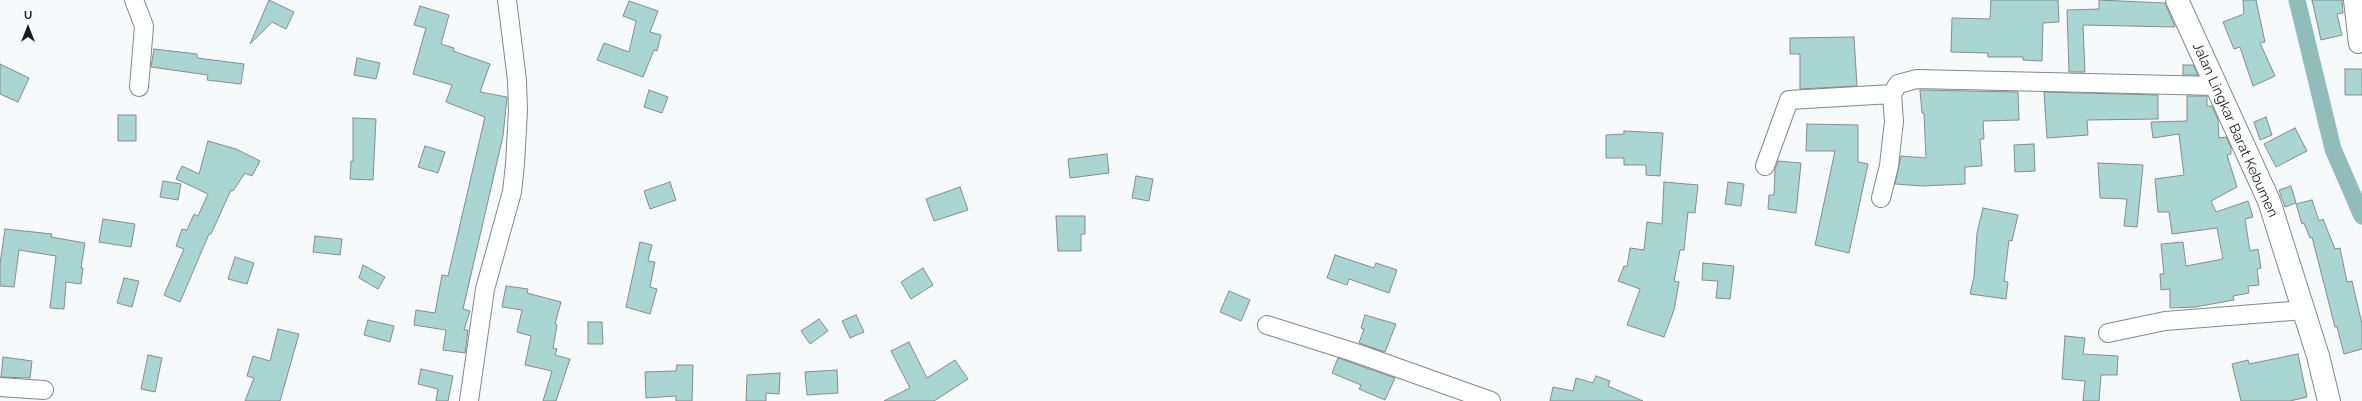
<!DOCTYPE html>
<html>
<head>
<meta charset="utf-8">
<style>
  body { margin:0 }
  #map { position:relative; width:2362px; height:401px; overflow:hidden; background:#f6fafa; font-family:Raleway,sans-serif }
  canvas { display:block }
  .north { position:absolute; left:8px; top:8px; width:40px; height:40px; -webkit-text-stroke:3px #fff; paint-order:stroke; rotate:0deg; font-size:11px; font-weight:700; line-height:16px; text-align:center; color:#1a1c1c }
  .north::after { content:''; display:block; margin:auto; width:14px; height:18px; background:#1a1c1c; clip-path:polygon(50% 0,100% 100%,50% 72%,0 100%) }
</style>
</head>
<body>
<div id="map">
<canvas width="2362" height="401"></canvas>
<div class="north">U</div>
</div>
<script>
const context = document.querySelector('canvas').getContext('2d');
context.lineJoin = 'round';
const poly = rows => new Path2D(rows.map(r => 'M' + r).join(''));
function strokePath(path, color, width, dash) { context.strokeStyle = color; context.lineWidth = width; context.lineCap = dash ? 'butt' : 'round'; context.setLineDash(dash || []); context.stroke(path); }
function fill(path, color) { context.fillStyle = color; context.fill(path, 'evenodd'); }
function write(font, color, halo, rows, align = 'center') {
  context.font = font + ' Raleway,sans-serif'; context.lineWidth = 3; context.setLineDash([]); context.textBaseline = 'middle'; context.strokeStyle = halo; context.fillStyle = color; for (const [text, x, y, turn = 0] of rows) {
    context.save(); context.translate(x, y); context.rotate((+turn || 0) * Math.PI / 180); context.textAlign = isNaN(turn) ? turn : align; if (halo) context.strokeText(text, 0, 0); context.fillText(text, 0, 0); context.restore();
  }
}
strokePath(poly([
  [2297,0,2333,149,2362,216]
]), '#90bcba', 17);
const building = poly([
  [269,0,294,12,286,29,272,22,250,44,269,0],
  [1991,0,2058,0,2059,22,2043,23,2042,61,2023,60,2023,57,1988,57,1988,53,1951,52,1952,18,1990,19,1991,0],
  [2099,0,2165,3,2175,27,2083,25,2085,72,2069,72,2067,10,2099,9,2099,0],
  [2243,0,2256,0,2265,42,2260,43,2275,76,2253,86,2240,47,2234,49,2223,22,2244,14,2243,0],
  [2312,0,2342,0,2343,13,2337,14,2342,35,2321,40,2312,0],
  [629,1,658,11,650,32,661,35,657,51,654,50,643,77,597,60,604,43,629,52,636,21,623,16,629,1],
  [420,6,449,15,441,44,454,48,453,51,490,64,480,92,507,97,503,136,463,309,470,311,464,330,468,330,465,353,443,350,446,330,414,325,416,310,435,313,442,275,448,276,485,117,446,102,452,85,413,74,426,28,414,25,420,6],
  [1854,37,1857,86,1800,89,1800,54,1790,54,1790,38,1854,37],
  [154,49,197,54,197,58,244,64,241,84,207,80,208,75,151,67,154,49],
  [357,58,380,63,376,79,354,75,357,58],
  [0,64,29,78,18,102,0,94,0,64],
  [2183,65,2193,65,2198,75,2183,75,2183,65],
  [2345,69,2362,69,2362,95,2345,95,2345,69],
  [649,90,668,97,662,113,644,107,649,90],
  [1920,90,2018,92,2019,120,1983,121,1984,139,1980,139,1982,166,1965,167,1965,184,1923,186,1895,184,1901,156,1926,158,1924,113,1922,113,1920,90],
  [2044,92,2158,95,2158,119,2087,120,2088,135,2047,138,2044,92],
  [2187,96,2207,96,2207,106,2212,106,2218,120,2219,138,2226,137,2231,147,2231,154,2227,155,2237,187,2211,201,2216,212,2248,201,2253,217,2245,219,2250,251,2258,249,2261,268,2257,269,2259,285,2248,286,2249,293,2233,296,2234,300,2195,307,2170,308,2170,289,2161,290,2160,274,2164,274,2161,244,2183,242,2186,266,2223,259,2217,228,2172,234,2169,212,2158,212,2155,179,2184,175,2179,134,2153,138,2151,122,2187,121,2187,96],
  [118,115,136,115,136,141,118,141,118,115],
  [2266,117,2272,135,2260,140,2254,122,2266,117],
  [353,118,376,119,373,180,350,179,351,161,353,161,353,118],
  [1807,124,1858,125,1858,162,1868,164,1849,253,1815,245,1835,151,1806,151,1807,124],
  [2295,128,2307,151,2276,167,2264,144,2295,128],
  [1624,131,1663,133,1660,176,1646,175,1646,165,1624,165,1624,158,1606,158,1606,135,1624,134,1624,131],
  [208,141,236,149,260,161,252,176,245,173,233,191,231,190,211,234,209,234,180,302,164,295,184,249,176,246,182,229,187,230,194,214,198,216,208,194,176,179,182,166,199,174,208,141],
  [2034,144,2035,171,2015,172,2014,145,2034,144],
  [425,146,445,152,438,173,418,167,425,146],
  [1107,154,1109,173,1070,178,1068,159,1107,154],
  [1778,161,1801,163,1796,213,1768,209,1769,195,1774,195,1775,169,1778,161],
  [2098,163,2143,165,2137,227,2124,226,2127,199,2100,198,2098,163],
  [1136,176,1153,179,1149,201,1132,198,1136,176],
  [163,181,181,184,178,200,160,197,163,181],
  [670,182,676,200,650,209,644,191,670,182],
  [1664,182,1698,185,1695,213,1688,212,1684,250,1680,250,1674,281,1679,282,1674,310,1664,337,1627,325,1640,289,1618,281,1624,266,1627,267,1630,248,1644,250,1647,222,1662,224,1664,182],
  [1728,182,1744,184,1741,206,1725,204,1728,182],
  [2291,186,2296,203,2285,207,2279,190,2291,186],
  [960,187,968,210,934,221,926,199,960,187],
  [2312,200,2319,221,2323,219,2335,249,2340,248,2347,282,2352,281,2362,324,2362,349,2344,354,2337,327,2335,327,2312,237,2310,238,2304,223,2302,224,2296,204,2312,200],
  [1983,208,2018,215,2012,241,2009,240,2004,281,2008,282,2006,299,1970,294,1974,277,1977,233,1983,208],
  [1056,216,1085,216,1085,234,1081,234,1081,251,1058,251,1056,216],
  [103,219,135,224,131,247,99,242,103,219],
  [5,229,52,234,51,237,85,243,81,268,83,268,81,284,66,282,64,309,50,308,56,256,19,250,14,287,0,286,0,264,5,229],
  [315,236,342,239,340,255,313,252,315,236],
  [640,242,652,245,648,261,655,262,650,287,657,289,650,314,626,307,640,242],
  [1335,255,1374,268,1376,263,1397,270,1389,293,1349,279,1347,285,1327,278,1335,255],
  [235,257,254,263,247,284,228,279,235,257],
  [1703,263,1734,266,1730,299,1716,298,1718,281,1702,280,1703,263],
  [363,265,385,277,378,289,359,278,363,265],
  [923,268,933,285,911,299,901,282,923,268],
  [124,278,139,281,132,307,117,303,124,278],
  [506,286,528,289,527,293,561,302,555,324,557,325,553,348,557,349,555,355,570,359,556,401,543,401,552,371,525,365,531,336,517,332,522,310,502,307,506,286],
  [1229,291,1250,300,1241,321,1220,312,1229,291],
  [856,315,864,332,850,338,842,321,856,315],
  [1365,315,1396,324,1385,352,1359,343,1364,329,1361,328,1365,315],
  [819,319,828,331,810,344,801,331,819,319],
  [368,320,394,326,390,342,364,335,368,320],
  [588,322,602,322,603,344,588,344,588,322],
  [278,329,299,334,280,401,245,401,254,378,247,376,253,356,270,361,278,329],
  [2065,336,2085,338,2083,354,2118,356,2117,375,2101,375,2099,401,2083,401,2085,381,2062,379,2065,336],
  [909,342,927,378,955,360,968,379,934,401,884,401,910,388,891,351,909,342],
  [2298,354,2307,397,2290,401,2241,401,2232,364,2248,360,2249,364,2298,354],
  [148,355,162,358,155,392,141,389,148,355],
  [3,357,32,361,30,378,1,377,3,357],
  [1338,358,1395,378,1385,400,1359,389,1361,385,1332,373,1338,358],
  [677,365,693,365,692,401,676,401,676,396,646,398,645,372,676,371,677,365],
  [421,369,453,376,448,401,436,401,438,389,418,384,421,369],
  [837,370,838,393,807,395,805,372,837,370],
  [780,373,779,394,766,393,766,401,746,401,747,375,780,373],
  [1596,376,1610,381,1608,386,1643,401,1550,401,1553,387,1573,391,1576,378,1593,383,1596,376]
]);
fill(building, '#a9d6d3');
strokePath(building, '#878b8b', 1);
const minor = poly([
  [134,0,144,26,139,87],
  [2353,0,2358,44],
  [1765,166,1789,100,1892,94],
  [1881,198,1889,166,1892,138,1894,122,1892,94,1898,84,1917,79,2217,86],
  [1267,325,1356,353,1491,401],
  [2108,333,2165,321,2304,310],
  [0,387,44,390],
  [469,401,485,289,512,192,515,164,518,111,517,80,507,0]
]);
const secondary = poly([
  [2177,0,2269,201,2318,356,2329,401]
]);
strokePath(minor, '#848888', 20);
strokePath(secondary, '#848888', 24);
strokePath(minor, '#fff', 18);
strokePath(secondary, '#fff', 22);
write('14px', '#1a1c1c', '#fff', [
  ["Jalan Lingkar Barat Kebumen",2235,130,66]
]);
</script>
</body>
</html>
